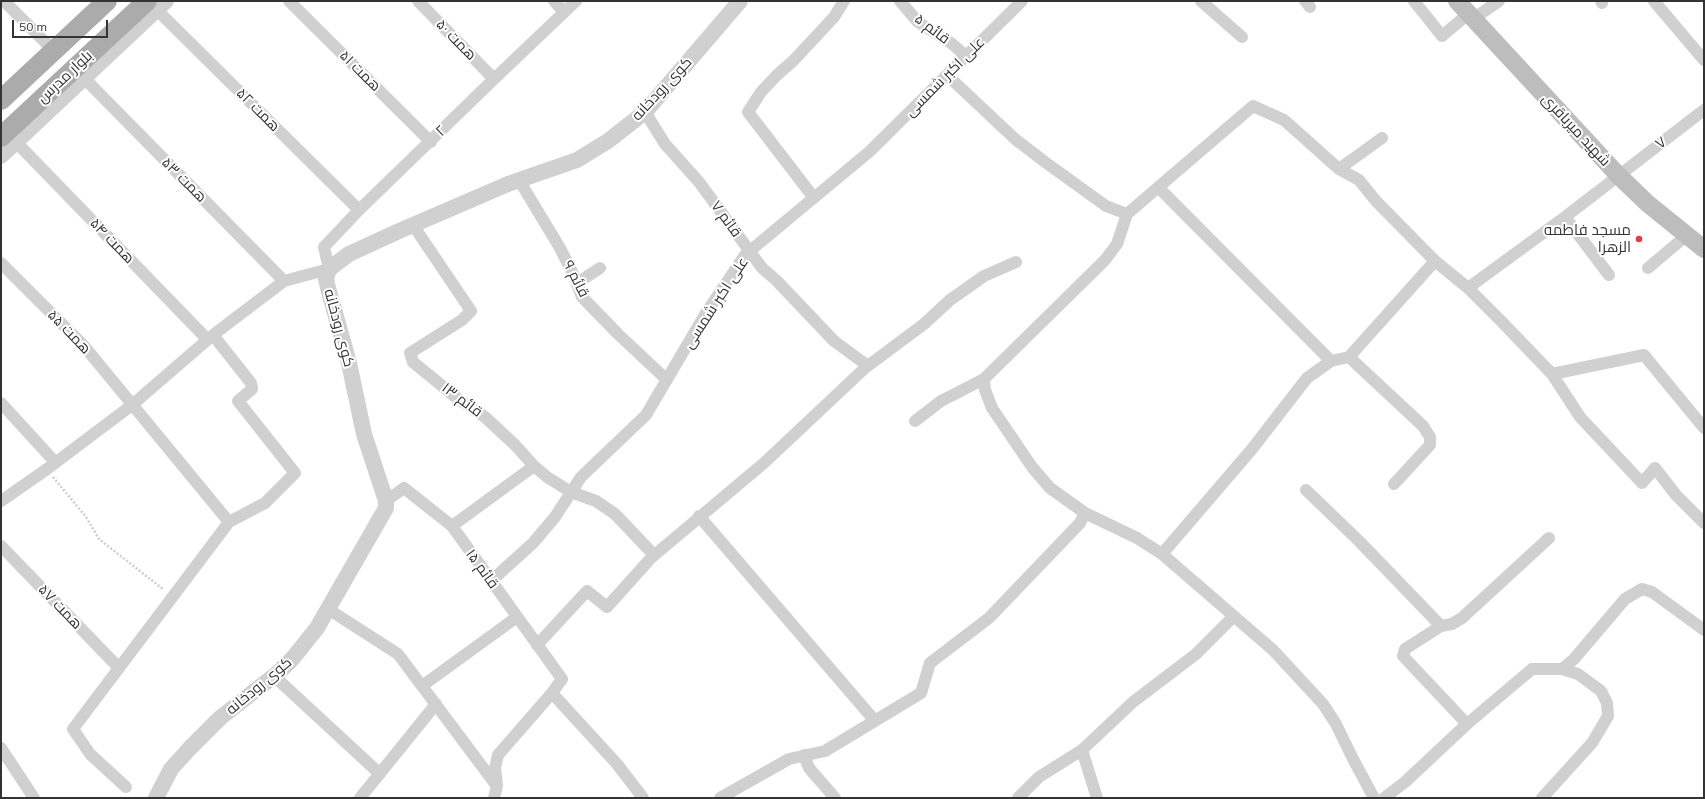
<!DOCTYPE html>
<html>
<head>
<meta charset="utf-8">
<style>
  body { margin:0 }
  #map { position:relative; width:1705px; height:799px; overflow:hidden; background:#fff; font-family:Mulish,sans-serif }
  canvas { display:block }
  .frame { position:absolute; inset:0; border:2px solid #333; pointer-events:none }
  .scale { position:absolute; left:12px; top:20px; width:96px; height:18px; box-sizing:border-box; border:2px solid #333; border-top:0; padding-left:5px; font-size:12px; line-height:14px; white-space:nowrap; color:#333; -webkit-text-stroke:3px #fff; paint-order:stroke }
</style>
</head>
<body>
<div id="map">
<canvas width="1705" height="799"></canvas>
<div class="frame"></div>
<div class="scale">50 m</div>
</div>
<script>
const context = document.querySelector('canvas').getContext('2d');
context.lineJoin = 'round';
const poly = rows => new Path2D(rows.map(r => 'M' + r).join(''));
function strokePath(path, color, width, dash) { context.strokeStyle = color; context.lineWidth = width; context.lineCap = dash ? 'butt' : 'round'; context.setLineDash(dash || []); context.stroke(path); }
function write(font, color, halo, rows, align = 'center') {
  context.font = font + ' Mulish,Cairo,sans-serif'; context.lineWidth = 4; context.setLineDash([]); context.textBaseline = 'middle'; context.strokeStyle = halo; context.fillStyle = color; for (const [text, x, y, turn = 0] of rows) {
    context.save(); context.translate(x, y); context.rotate((+turn || 0) * Math.PI / 180); context.textAlign = isNaN(turn) ? turn : align; if (halo) context.strokeText(text, 0, 0); context.fillText(text, 0, 0); context.restore();
  }
}
strokePath(poly([
  [53,477,86,517,99,539,164,590]
]), '#cdcdcd', 2.5, [2, 2]);
strokePath(poly([
  [4,1,47,44],
  [289,1,431,142],
  [418,1,494,79],
  [554,1,564,12],
  [900,1,918,22,951,43,966,56],
  [1201,1,1242,37],
  [1305,1,1310,7],
  [1414,1,1442,36,1468,14],
  [1601,1,1602,3],
  [1654,1,1704,60],
  [157,10,359,210],
  [1473,19,1499,1],
  [947,75,1015,139,1045,162,1106,206,1127,214,1253,106,1284,120,1339,169,1359,180,1376,201,1435,261,1468,288,1502,322,1552,374,1580,417,1642,483,1655,468,1676,495,1704,523],
  [84,78,284,281],
  [645,112,665,144,699,182,762,268,776,280,834,341,868,366],
  [16,142,207,339],
  [1339,169,1382,138],
  [519,180,560,248,574,276,582,297,618,334,667,380],
  [1158,187,1331,361],
  [814,198,748,112,761,92,777,75,794,60,834,17,844,1],
  [1565,217,1609,275],
  [413,225,471,311,462,320,410,353,413,362,458,399,485,417,515,445,534,466,547,477,571,492,596,501,615,514,654,555],
  [1,263,84,346,229,522,73,729,90,754,126,787],
  [1648,268,1687,235],
  [577,283,600,268],
  [1468,288,1565,217,1704,110],
  [213,335,251,383,252,389,238,401,295,473,265,503,229,522],
  [1349,357,1423,426,1430,437,1430,445,1394,484],
  [1552,374,1644,355,1704,428],
  [984,379,985,390,992,408,1032,467,1050,488,1085,513,1137,538,1162,554,1273,650,1323,704,1336,724,1352,757,1374,798],
  [1,403,55,462],
  [915,421,941,401,984,379,1105,260,1117,244,1127,214],
  [1306,490,1359,541,1441,626],
  [1,501,47,469,132,405,213,335,284,281,329,269,324,247,359,210,494,79,576,1],
  [386,501,404,488,452,526,562,679,552,693,498,755,495,768,497,786,494,798],
  [699,516,875,721],
  [452,526,534,466],
  [1,546,119,668],
  [1162,554,1252,449,1307,378,1331,361,1349,357,1435,261],
  [491,581,533,543,555,517,581,477,646,415,706,313,745,255,869,152,1022,1],
  [328,609,398,654,496,785],
  [537,645,587,591,607,607,651,558,764,463,865,368,924,324,950,300,984,276,1016,262],
  [274,676,380,774],
  [422,686,517,617],
  [552,693,617,764,643,798],
  [1467,724,1403,656,1405,649,1441,626,1452,624,1462,618,1549,538],
  [1,748,34,798],
  [1082,750,1097,798],
  [804,755,809,768,835,798],
  [360,798,436,704],
  [720,798,789,759,825,751,921,693,930,663,989,618,1080,523,1085,513],
  [1018,798,1039,777,1082,750,1133,702,1196,654,1234,616],
  [1384,798,1405,782,1467,724,1532,669,1562,669,1574,659,1625,599,1642,589,1652,592,1704,630],
  [1542,798,1592,743,1608,716,1607,703,1601,691,1578,674,1562,669]
]), '#d0d0d0', 12);
strokePath(poly([
  [1,156,166,1],
  [156,798,171,769,190,748,220,718,279,672,293,658,317,628,386,508,386,501,364,434,349,363,328,288,326,279,329,269,349,254,399,231,508,184,577,160,608,141,645,112,740,1]
]), '#d0d0d0', 16);
strokePath(poly([
  [1457,1,1618,175,1647,203,1704,249]
]), '#bdbdbd', 18);
strokePath(poly([
  [1,100,107,1],
  [1,137,147,1]
]), '#ababab', 20);
for (const [x, y, r, color] of [
  [1639,239,4,"#e63946"]
]) { const dot = new Path2D(); dot.arc(x, y, r, 0, 2 * Math.PI); context.fillStyle = color; context.fill(dot); strokePath(dot, '#fff', 1.5); }
write('15px', '#333', '#fff', [
  ["قائم ۵",932,29,37],
  ["همت ۵۰",456,40,46],
  ["همت ۵۱",360,71,45],
  ["بلوار مدرس",65,77,-43],
  ["علی اکبر شمسی",945,77,-45],
  ["کوی رودخانه",662,89,-47],
  ["همت ۵۲",258,110,45],
  ["شهید میرباقری",1576,130,47],
  ["۲",441,131,-45],
  ["۷",1661,143,-37],
  ["همت ۵۳",184,180,45],
  ["قائم ۷",726,219,54],
  ["همت ۵۴",112,241,46],
  ["قائم ۹",576,279,63],
  ["علی اکبر شمسی",716,303,-57],
  ["کوی رودخانه",339,328,75],
  ["همت ۵۵",69,332,46],
  ["قائم ۱۳",462,400,37],
  ["قائم ۱۵",482,569,54],
  ["همت ۵۷",60,607,46],
  ["کوی رودخانه",259,686,-40]
]);
write('15px', '#333', '#fff', [
  ["مسجد فاطمه",1631,230],
  ["الزهرا",1631,247]
], 'right');
</script>
</body>
</html>
